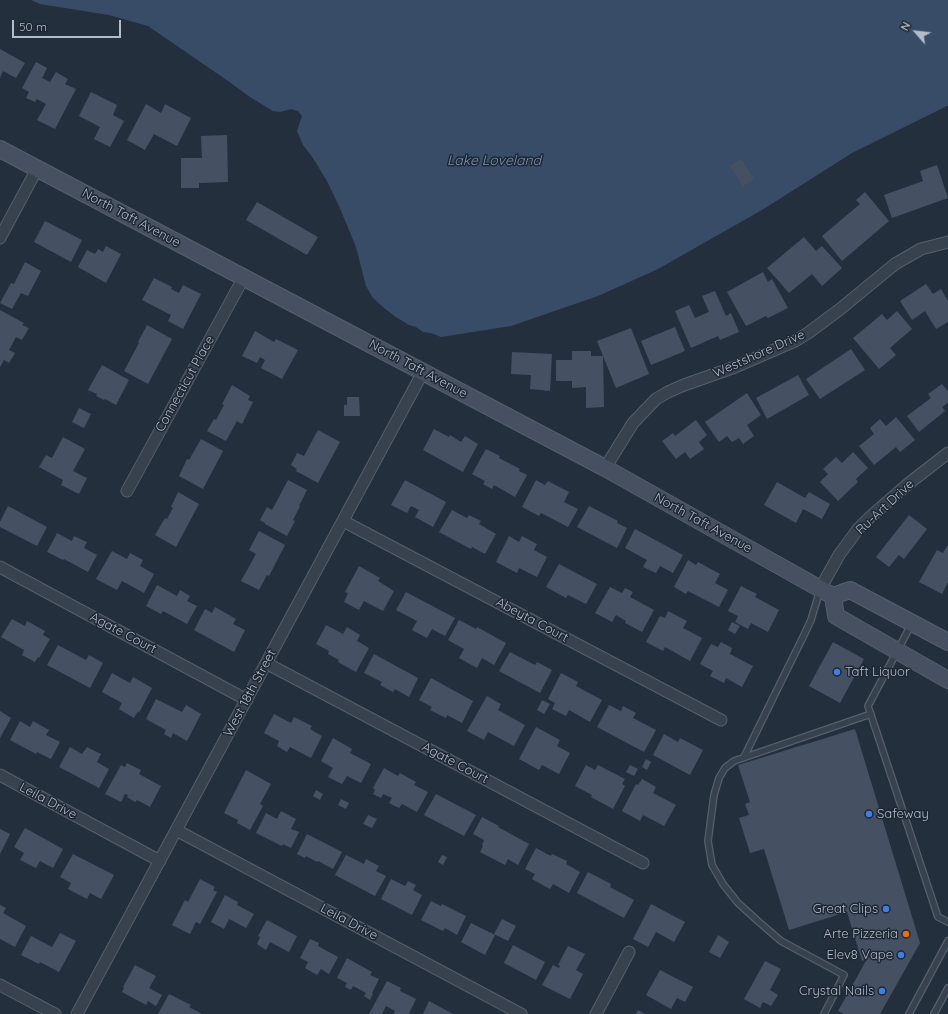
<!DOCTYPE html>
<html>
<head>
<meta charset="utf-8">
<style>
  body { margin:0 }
  #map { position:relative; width:948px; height:1014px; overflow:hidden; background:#242f3e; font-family:Quicksand,sans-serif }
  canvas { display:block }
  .north { position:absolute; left:896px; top:12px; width:40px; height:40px; -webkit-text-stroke:3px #1d2633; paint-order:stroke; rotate:298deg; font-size:11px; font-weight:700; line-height:16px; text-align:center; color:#b4bcc9 }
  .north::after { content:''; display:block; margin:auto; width:14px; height:18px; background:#b4bcc9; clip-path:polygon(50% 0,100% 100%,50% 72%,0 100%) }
  .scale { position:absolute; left:12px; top:20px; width:109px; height:18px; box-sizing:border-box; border:2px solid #b4bcc9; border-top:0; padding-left:5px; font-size:12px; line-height:14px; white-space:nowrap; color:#b4bcc9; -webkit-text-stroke:3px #1d2633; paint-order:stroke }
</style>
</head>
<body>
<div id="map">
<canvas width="948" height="1014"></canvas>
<div class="north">N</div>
<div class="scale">50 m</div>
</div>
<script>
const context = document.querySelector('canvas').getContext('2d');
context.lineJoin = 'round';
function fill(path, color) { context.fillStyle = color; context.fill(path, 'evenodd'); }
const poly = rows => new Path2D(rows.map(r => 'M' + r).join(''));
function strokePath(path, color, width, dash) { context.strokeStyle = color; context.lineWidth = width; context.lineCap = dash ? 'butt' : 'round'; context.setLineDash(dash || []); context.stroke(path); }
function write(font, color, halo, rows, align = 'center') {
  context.font = font + ' Quicksand,sans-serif'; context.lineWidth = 3; context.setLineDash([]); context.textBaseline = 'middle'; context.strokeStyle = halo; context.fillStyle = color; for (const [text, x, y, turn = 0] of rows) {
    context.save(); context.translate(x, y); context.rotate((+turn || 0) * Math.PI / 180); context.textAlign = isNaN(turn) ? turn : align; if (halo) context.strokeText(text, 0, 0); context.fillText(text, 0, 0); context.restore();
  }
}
fill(poly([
  [31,0,948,0,948,106,947,106,852,153,762,210,658,269,598,296,511,326,441,337,431,333,423,332,416,327,409,325,396,317,384,308,373,298,366,286,356,247,339,206,327,181,313,158,303,145,297,131,302,116,298,111,291,109,280,112,273,111,250,97,228,81,148,26,109,15,40,4]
]), '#394c67');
fill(poly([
  [0,49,25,63,16,78,3,71,0,78],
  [36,62,47,68,42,78,50,82,56,72,68,79,65,84,76,89,55,129,37,120,46,104,37,99,35,102,26,98,29,92,22,88],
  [91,92,117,105,113,115,124,121,110,147,94,139,100,127,79,116],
  [146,104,161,113,165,104,191,118,177,146,154,134,145,150,127,140],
  [227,135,228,182,199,183,199,188,181,188,181,158,202,158,201,136],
  [741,159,754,179,743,186,730,166],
  [937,165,948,198,892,218,884,195,923,181,920,171],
  [865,192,889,221,842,261,822,236,860,204,856,200],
  [257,202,318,237,307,255,246,220],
  [45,221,82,240,71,262,34,242],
  [804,237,816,251,822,246,842,268,822,286,812,274,789,293,767,268],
  [106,246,121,254,106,283,78,267,87,250,95,254,98,249,103,252],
  [25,262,41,271,28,296,21,293,12,309,0,303,11,283,14,284],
  [763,272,768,282,772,279,788,308,768,318,766,316,746,326,727,292],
  [154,278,172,287,171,289,179,293,183,285,201,294,183,329,168,321,171,315,142,300],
  [926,284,933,294,941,289,948,301,948,322,936,329,925,311,912,320,900,301],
  [715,291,726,316,731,313,739,332,720,340,718,336,691,348,675,311,689,305,695,318,709,312,702,296],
  [0,310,24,323,22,325,29,328,22,340,16,337,9,350,15,353,9,363,4,360,0,367],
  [897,311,912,329,890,348,896,355,879,369,853,338,882,314,887,320],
  [147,325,172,339,148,384,124,371,139,343,138,342],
  [675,327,685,351,651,365,641,341],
  [631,328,649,374,616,388,597,341],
  [255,331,274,342,276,339,298,350,282,379,261,368,265,360,260,357,257,363,242,356],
  [851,349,865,370,820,399,806,379],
  [572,351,591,351,591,356,603,356,604,407,586,408,586,387,572,388,572,381,556,381,556,360,572,360],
  [512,352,552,354,550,391,530,389,531,375,511,374],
  [102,365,129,380,116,405,105,399,104,400,96,396,97,394,88,390],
  [798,375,809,395,767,419,756,398],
  [942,384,948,391,948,403,942,407,945,411,919,432,907,416,931,398,928,394],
  [232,385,250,396,248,400,253,402,242,424,237,421,226,441,207,431,214,419,216,420,224,405,222,404],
  [747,393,761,415,747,425,754,436,743,444,739,438,732,442,727,436,719,442,705,422],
  [347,397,359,397,360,416,344,416,344,405,347,405],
  [79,408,91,414,84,428,72,422],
  [896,417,915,440,900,452,896,447,874,465,859,446,874,434,870,428,880,419,886,426],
  [696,420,707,435,699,442,704,449,690,459,685,452,676,459,662,441,673,433,675,436],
  [434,429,449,437,450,435,461,442,465,436,478,444,463,472,423,450],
  [318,430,340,442,318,483,296,471,297,469,291,465,297,453,304,456],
  [63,437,85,449,73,471,87,478,79,494,61,485,63,480,39,467,46,455,52,458],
  [201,439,223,451,203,489,179,476,187,459,189,460],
  [486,449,500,456,499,458,520,469,519,471,527,475,515,497,494,485,492,489,483,484,485,481,472,474],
  [853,452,868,468,856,479,858,482,838,501,820,482,828,474,823,469,836,457,842,463],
  [288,480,307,490,299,506,300,506,293,520,295,521,287,536,265,524,265,523,260,520,267,507,272,510],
  [405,480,446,502,433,527,415,517,419,510,411,506,407,513,391,505],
  [536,480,545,485,548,481,569,492,564,502,578,509,568,527,541,513,539,516,522,507],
  [777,482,805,498,809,492,830,504,822,519,803,509,796,523,764,505],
  [178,492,199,504,176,547,155,535,165,518,167,519,173,508,171,507],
  [8,506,47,527,37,546,0,527,0,522],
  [589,506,618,521,617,523,627,528,617,548,577,527],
  [452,510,467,518,469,515,481,521,479,524,496,534,485,554,472,547,471,549,439,532],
  [909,515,927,529,904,559,899,555,889,567,876,557],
  [635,529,683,555,673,573,660,566,656,573,643,567,647,560,625,548],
  [259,531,285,545,269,576,267,575,259,590,241,581,256,554,249,550],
  [57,533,72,541,74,536,87,542,84,548,97,555,88,572,64,559,63,560,47,552],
  [509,536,519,542,522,536,537,544,534,550,547,557,537,577,519,568,517,573,496,562],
  [947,546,948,546,948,582,942,594,919,582,937,550,943,553],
  [112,551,127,559,130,553,143,560,140,566,154,574,144,593,122,581,117,590,96,579],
  [688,560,696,565,698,562,720,574,715,583,728,590,719,607,688,591,686,594,674,587],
  [559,564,597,584,586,604,568,595,566,598,546,587],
  [359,566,380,578,378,581,394,591,383,611,364,601,359,610,344,602,348,593,345,592],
  [157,585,177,596,180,590,190,596,187,601,197,606,187,624,163,611,161,614,146,606],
  [741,586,757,594,755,597,779,610,768,632,751,623,748,629,735,622,738,616,728,611],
  [610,587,622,593,625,588,633,592,630,597,654,610,642,632,625,623,626,621,616,615,612,622,595,613],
  [406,592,455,618,445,636,432,629,427,638,412,630,417,621,396,610],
  [215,607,236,619,233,624,245,630,234,652,194,630,205,609,212,613],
  [668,611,687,621,683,628,702,638,690,661,665,647,663,651,646,642,660,616,665,618],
  [12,619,25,626,27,621,45,631,43,635,50,639,39,658,38,657,35,662,22,655,24,650,1,637],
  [459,620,476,629,477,627,506,643,494,665,482,658,477,668,459,658,464,649,448,640],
  [732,622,740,626,735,634,728,630],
  [326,625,343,634,347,627,360,635,357,641,369,648,356,672,338,662,339,660,328,654,329,651,316,644],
  [721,642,732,648,730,654,753,666,742,687,726,678,724,683,710,676,713,671,700,664,711,644,718,647],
  [833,642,864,659,840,703,809,686],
  [58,645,86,660,89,655,103,663,90,688,47,665],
  [510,652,535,665,537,662,552,670,540,693,499,671],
  [374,654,418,678,409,697,395,689,393,692,380,685,382,682,364,673],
  [112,673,130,683,133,677,152,688,139,713,138,711,134,718,119,709,122,703,102,692],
  [561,673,578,682,576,686,602,700,590,722,569,710,566,716,552,709,555,703,548,699],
  [431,678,473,701,462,723,447,715,446,718,430,710,432,707,419,700],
  [487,696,501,704,498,710,525,725,514,746,488,732,484,740,467,731],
  [156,699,182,712,186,705,201,714,187,741,173,733,171,738,164,734,166,730,146,719],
  [542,700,550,704,544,714,537,710],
  [609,705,621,711,623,706,636,713,633,718,656,730,644,752,597,727],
  [0,711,11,718,0,738],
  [274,714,291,723,294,717,312,726,310,729,322,736,311,758,290,747,287,752,277,746,279,741,264,733],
  [20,721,30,727,33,721,49,730,46,735,60,742,51,759,37,752,36,754,10,740],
  [536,727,560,740,557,746,570,753,559,774,542,765,539,770,519,759],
  [855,729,920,943,880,1014,844,1014,838,1011,867,959,862,961,847,912,789,930,764,849,750,853,739,818,749,815,745,804,750,802,738,765],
  [664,734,678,742,680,738,703,750,690,775,653,755],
  [333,738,352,749,350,753,371,764,361,783,347,776,342,784,328,777,333,768,321,761],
  [70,747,82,754,87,747,101,754,97,762,109,769,99,788,59,767],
  [646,759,651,762,647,770,642,767],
  [127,763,141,770,139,774,161,786,150,807,137,800,135,802,127,797,128,795,125,794,121,802,105,794,121,765,125,767],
  [586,765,595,770,598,765,625,779,622,784,625,786,613,809,591,797,592,795,575,786],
  [630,765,638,769,634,776,626,772],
  [384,768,398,776,400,773,416,782,414,785,428,792,417,812,402,804,399,808,389,803,392,798,383,794,381,798,373,794,375,790,373,788],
  [246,770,271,784,260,804,263,806,250,830,237,823,238,820,224,813],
  [642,779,656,787,653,793,676,805,664,826,643,815,640,821,622,811,636,784,638,785],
  [316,790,323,794,320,800,313,796],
  [436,794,476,815,464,836,424,815],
  [341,799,349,803,346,809,338,805],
  [281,811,296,819,291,829,299,832,291,848,283,844,282,846,256,833,266,813,277,819],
  [368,815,377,819,372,828,363,824],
  [482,817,499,826,498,827,529,844,518,865,508,859,505,865,480,852,483,846,482,845,484,840,473,834],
  [25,828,63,849,53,868,40,861,36,868,20,860,24,853,14,847],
  [0,829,10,834,0,854],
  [307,834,342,852,333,869,318,861,317,862,306,856,305,858,297,854],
  [536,848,551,856,552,854,567,861,566,864,580,872,569,893,553,884,550,889,532,879,535,874,525,869],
  [73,854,114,875,101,899,90,893,87,899,68,889,71,883,60,877],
  [346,855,364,864,366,859,379,866,376,871,386,876,375,896,335,875],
  [442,855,447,857,443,865,438,862],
  [588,872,611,884,610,887,634,900,624,918,577,893],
  [200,879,215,887,213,890,217,892,200,924,196,922,190,934,172,925,185,900,188,902],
  [391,879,405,886,408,881,416,885,413,890,422,895,412,915,381,899],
  [225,895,238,902,237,905,254,914,246,928,229,919,224,929,211,922],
  [431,901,441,906,442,904,466,916,457,935,445,928,443,931,421,920],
  [651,904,685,922,674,942,656,932,648,947,633,939],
  [0,905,6,908,3,913,26,926,15,947,0,939],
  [502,919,516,926,508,941,494,934],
  [267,920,297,936,289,952,270,942,266,950,257,944,260,937,258,936],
  [471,923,495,935,485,955,461,942],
  [60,933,76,941,59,972,40,962,39,964,21,955,31,936,52,947],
  [718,935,729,942,720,958,709,952],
  [310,939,319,943,318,946,338,957,329,974,321,969,317,975,305,968,308,962,300,958],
  [513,945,545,962,536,980,504,963],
  [568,946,585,954,576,970,583,974,570,999,542,985,553,965,559,968,560,966,558,965],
  [347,958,372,972,370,975,379,979,372,993,373,994,370,1000,364,996,366,993,353,986,351,990,345,987,347,983,337,978],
  [765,961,781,969,770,990,778,995,771,1006,763,1002,760,1008,744,999],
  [135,965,156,976,149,988,162,995,156,1006,148,1001,146,1005,122,992,124,988,123,987],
  [660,970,693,987,685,1002,677,998,671,1009,646,995],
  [387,981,401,988,400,991,416,999,409,1014,394,1014,395,1011,386,1006,382,1014,369,1014],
  [169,994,191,1005,189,1007,202,1014,158,1014],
  [429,1001,453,1014,423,1014],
  [638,1010,645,1014,636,1014]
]), '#455162');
const lane = poly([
  [911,625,868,706,938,917,948,922],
  [744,757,804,635,811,620,820,590],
  [824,1014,844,975,781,941,759,922,738,903,723,884,712,865,708,841,714,795,719,778,725,768,734,761,871,714],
  [909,1014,948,941],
  [934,1014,948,988]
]);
const street = poly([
  [0,238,37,169],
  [605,468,633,423,656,399,668,392,684,385,735,367,795,341,808,333,839,310,895,264,921,249,948,242],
  [127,491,244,277],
  [343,521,721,720],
  [0,567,247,700],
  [820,589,839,555,858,529,869,518,908,484,948,453],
  [266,663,643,863],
  [0,775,160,861],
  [176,830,521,1014],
  [0,985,55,1014],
  [77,1014,423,372],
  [596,1014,629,952]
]);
const secondary = poly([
  [0,149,605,468,833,596,850,590,948,642],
  [833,596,836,616,948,680]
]);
strokePath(lane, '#565f6c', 8);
strokePath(street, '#565f6c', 13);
strokePath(secondary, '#565f6c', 18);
strokePath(lane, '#38414e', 5.5);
strokePath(street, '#38414e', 11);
strokePath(secondary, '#465061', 16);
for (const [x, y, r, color] of [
  [837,672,4,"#3f7fe0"],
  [869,814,4,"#3f7fe0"],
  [886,909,4,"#3f7fe0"],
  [906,934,4,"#e8710a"],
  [901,955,4,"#3f7fe0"],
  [882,991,4,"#3f7fe0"]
]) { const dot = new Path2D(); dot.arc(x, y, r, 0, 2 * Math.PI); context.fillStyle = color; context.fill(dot); strokePath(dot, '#1d2633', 1.5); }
write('13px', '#b4bcc9', '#1d2633', [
  ["North Taft Avenue",131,218,28],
  ["Westshore Drive",759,354,-24],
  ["North Taft Avenue",418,369,28],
  ["Connecticut Place",185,384,-61],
  ["Ru-Art Drive",885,507,-43],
  ["North Taft Avenue",703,523,29],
  ["Abeyta Court",532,620,28],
  ["Agate Court",123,633,28],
  ["West 18th Street",250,693,-62],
  ["Agate Court",455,763,28],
  ["Leila Drive",48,801,28],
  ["Leila Drive",349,922,28]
]);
write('13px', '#b4bcc9', '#1d2633', [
  ["Taft Liquor",845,672,"left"],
  ["Safeway",877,814,"left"],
  ["Great Clips",878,909],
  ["Arte Pizzeria",898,934],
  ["Elev8 Vape",893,955],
  ["Crystal Nails",874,991]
], 'right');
write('italic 14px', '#7c92b1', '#1d2633', [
  ["Lake Loveland",494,161]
]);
</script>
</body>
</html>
